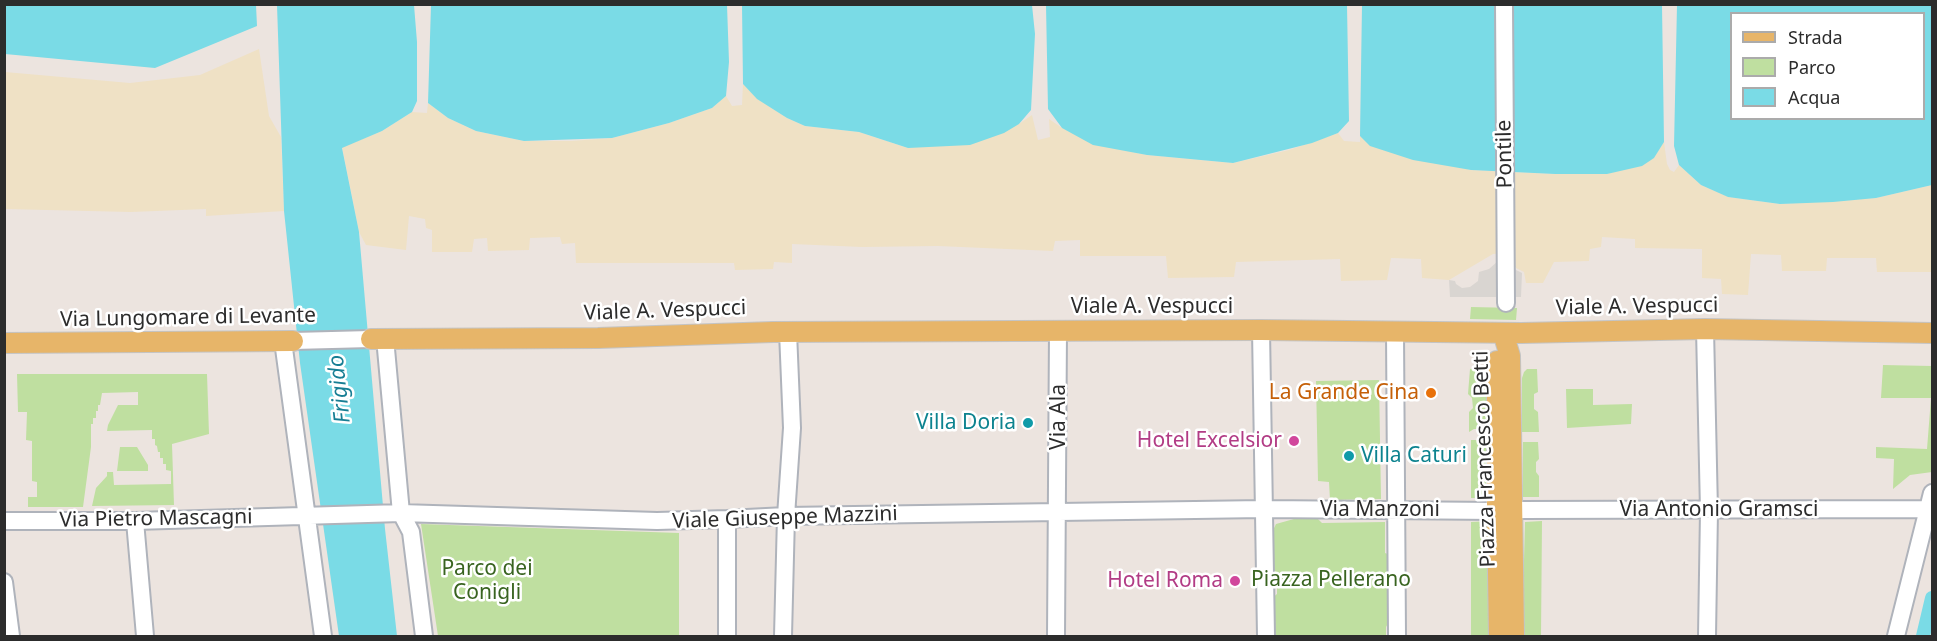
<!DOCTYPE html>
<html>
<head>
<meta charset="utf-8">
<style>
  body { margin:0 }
  #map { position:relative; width:1937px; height:641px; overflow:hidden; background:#ece4df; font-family:"Noto Sans",sans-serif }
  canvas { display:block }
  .frame { position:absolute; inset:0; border:6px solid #2c2c2c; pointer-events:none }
  .legend { position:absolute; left:1730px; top:12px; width:195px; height:108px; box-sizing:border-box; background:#fff; border:2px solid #ababab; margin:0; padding:8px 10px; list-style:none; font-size:18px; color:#2c2c2c }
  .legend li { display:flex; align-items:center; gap:12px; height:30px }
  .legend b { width:30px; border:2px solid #ababab }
</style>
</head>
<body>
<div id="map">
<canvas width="1937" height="641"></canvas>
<div class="frame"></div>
<ul class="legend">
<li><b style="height:8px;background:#e7b569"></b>Strada</li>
<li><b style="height:16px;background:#bfdfa0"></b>Parco</li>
<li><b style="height:16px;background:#7adbe6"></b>Acqua</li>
</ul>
</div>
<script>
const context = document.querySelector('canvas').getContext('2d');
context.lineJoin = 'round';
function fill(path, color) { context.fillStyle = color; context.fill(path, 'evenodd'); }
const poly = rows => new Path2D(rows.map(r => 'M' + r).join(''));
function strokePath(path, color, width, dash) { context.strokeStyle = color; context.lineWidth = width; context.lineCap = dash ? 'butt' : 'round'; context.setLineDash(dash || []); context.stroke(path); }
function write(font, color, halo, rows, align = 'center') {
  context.font = font + ' "Noto Sans",sans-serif'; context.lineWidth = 5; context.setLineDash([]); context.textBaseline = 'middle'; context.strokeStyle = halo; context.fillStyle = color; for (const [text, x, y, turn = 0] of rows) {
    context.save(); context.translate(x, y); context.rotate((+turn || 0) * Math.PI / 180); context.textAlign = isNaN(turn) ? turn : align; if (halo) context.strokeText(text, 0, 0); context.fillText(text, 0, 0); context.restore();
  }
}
fill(poly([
  [1471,307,1517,308,1516,320,1470,319],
  [1883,365,1932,366,1932,472,1910,475,1893,489,1894,459,1876,458,1876,447,1927,449,1931,398,1881,398],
  [1484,367,1488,374,1488,432,1484,429,1474,429,1469,432,1469,412,1473,408,1472,398,1468,394,1470,369],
  [1527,369,1537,369,1538,392,1534,394,1534,409,1538,412,1539,432,1522,432,1522,378,1524,372],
  [17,374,207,374,209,434,172,444,174,505,92,506,96,488,107,476,107,472,113,472,114,485,171,484,171,471,166,470,166,464,163,464,163,458,160,458,160,452,158,452,157,446,155,445,155,439,152,439,152,430,107,431,108,425,118,405,138,405,138,392,102,393,100,405,98,405,98,411,96,411,96,418,93,418,93,424,91,424,91,447,83,507,28,507,28,497,37,497,37,482,32,481,32,441,26,440,27,412,18,412],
  [1379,380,1381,499,1330,500,1329,482,1318,481,1316,381],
  [1566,389,1593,389,1593,405,1632,404,1631,424,1567,428],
  [1471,440,1487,440,1487,498,1471,498],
  [1523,442,1538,442,1539,459,1536,462,1536,472,1539,476,1539,497,1523,497],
  [120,447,137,447,148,465,148,471,117,471],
  [1301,517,1317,518,1322,523,1385,522,1385,553,1390,555,1390,620,1386,627,1386,636,1273,636,1272,598,1277,594,1277,579,1273,575,1269,539,1276,524],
  [1491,521,1495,636,1471,635,1471,522],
  [1542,521,1541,636,1522,636,1525,522],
  [421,524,679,533,679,636,438,636]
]), '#bfdfa0');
fill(poly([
  [259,49,269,116,281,137,284,211,206,216,206,209,131,212,5,209,5,72,130,83,200,75],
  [743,84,758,99,787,118,805,126,859,132,908,148,1019,124,1032,115,1038,140,1050,137,1049,119,1062,128,1132,152,1147,155,1233,163,1289,150,1338,133,1344,141,1360,142,1360,136,1371,146,1471,170,1555,174,1607,174,1654,158,1664,142,1667,164,1670,170,1674,172,1679,165,1701,185,1729,197,1780,204,1876,198,1932,185,1932,272,1877,272,1876,258,1827,258,1826,271,1782,271,1781,255,1751,254,1748,295,1722,294,1721,279,1702,278,1702,249,1635,248,1635,239,1602,237,1601,247,1590,249,1589,261,1554,262,1543,283,1526,283,1524,272,1516,268,1513,262,1512,253,1493,254,1449,280,1422,278,1421,259,1391,258,1387,280,1341,281,1340,259,1236,262,1234,277,1168,278,1166,256,1080,256,1080,240,1055,241,1053,251,938,246,862,247,792,244,792,263,774,262,773,269,735,270,734,263,576,263,575,243,562,244,560,237,530,238,529,250,488,251,487,238,474,239,472,252,432,252,432,230,426,228,425,219,409,216,406,250,366,245,359,232,342,147,382,131,412,112,427,113,428,103,448,118,476,131,524,141,571,141,612,138,669,123,712,108,726,96,732,106,742,105]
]), '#efe1c5');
fill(poly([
  [1498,261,1522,273,1521,297,1450,297,1449,280,1455,281,1456,284,1462,288,1470,287,1478,281,1479,272,1489,269]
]), '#d9d5d1');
fill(poly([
  [4,5,256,5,257,26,155,68,5,54],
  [277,5,414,5,417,42,417,101,412,112,382,131,342,148,359,232,385,529,397,636,339,636,300,363,284,211],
  [431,5,727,5,729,62,726,96,712,108,669,123,612,138,524,141,476,131,448,118,428,103],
  [742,5,1032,5,1035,34,1031,110,1019,124,1004,133,970,145,908,148,859,132,805,126,787,118,757,99,743,84],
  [1046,5,1347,5,1349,121,1338,133,1312,143,1233,163,1147,155,1093,145,1062,128,1048,109],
  [1362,5,1662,5,1664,142,1654,158,1642,166,1607,174,1555,174,1471,170,1413,160,1370,146,1360,136],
  [1677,5,1932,5,1932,185,1876,198,1833,202,1780,204,1728,197,1701,185,1679,165,1674,146],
  [1732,14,1924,14,1924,118,1732,118]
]), '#7adbe6');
strokePath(poly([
  [1923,636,1932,598]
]), '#7adbe6', 14);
const minor = poly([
  [1504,4,1506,303],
  [1705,329,1709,511,1707,636],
  [1261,330,1266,636],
  [1395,332,1397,636],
  [385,338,401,513,411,532,424,636],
  [283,341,323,636],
  [293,341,371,339],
  [1512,503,1514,507,1520,510,1928,509],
  [4,521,135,521,401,513,657,521,727,519,786,516,1263,509,1497,511],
  [135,521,145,636],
  [4,582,11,636],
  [727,636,727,519],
  [783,636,786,516,792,428,788,332],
  [1056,636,1058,331],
  [1896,636,1932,493]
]);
const major = poly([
  [1503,333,1510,356,1514,636],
  [371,339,598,338,773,332,1261,330,1521,333,1705,329,1932,333],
  [4,343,293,341],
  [1497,361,1497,511,1499,636]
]);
strokePath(minor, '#afb3bb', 20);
strokePath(major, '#c4c4c4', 22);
strokePath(minor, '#fff', 16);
strokePath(major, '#e7b569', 20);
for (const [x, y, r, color] of [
  [1431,393,6,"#e8710a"],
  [1028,423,6,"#0f9aa8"],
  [1294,441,6,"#d1479c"],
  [1349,456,6,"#0f9aa8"],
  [1235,581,6,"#d1479c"]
]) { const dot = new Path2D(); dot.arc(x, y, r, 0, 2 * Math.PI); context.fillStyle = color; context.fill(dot); strokePath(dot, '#fff', 2); }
write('21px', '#2c2c2c', '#fff', [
  ["Pontile",1505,154,-91],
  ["Viale A. Vespucci",1152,307],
  ["Viale A. Vespucci",1637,307,-1],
  ["Viale A. Vespucci",665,311,-2],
  ["Via Lungomare di Levante",188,318,-1],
  ["Via Ala",1059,417,-90],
  ["Piazza Francesco Betti",1485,459,-92],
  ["Via Manzoni",1380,510],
  ["Via Antonio Gramsci",1719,510],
  ["Viale Giuseppe Mazzini",785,518,-2],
  ["Via Pietro Mascagni",156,519,-1]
]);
write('21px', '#c56008', '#fff', [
  ["La Grande Cina",1419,393]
], 'right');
write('21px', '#0d838f', '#fff', [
  ["Villa Doria",1016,423],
  ["Villa Caturi",1361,456,"left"]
], 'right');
write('21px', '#b23c85', '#fff', [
  ["Hotel Excelsior",1282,441],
  ["Hotel Roma",1223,581]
], 'right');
write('21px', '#396420', '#fff', [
  ["Parco dei",487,569],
  ["Conigli",487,593],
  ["Piazza Pellerano",1331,580]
]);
write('italic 22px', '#177e94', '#fff', [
  ["Frigido",340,389,-96]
]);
</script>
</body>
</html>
